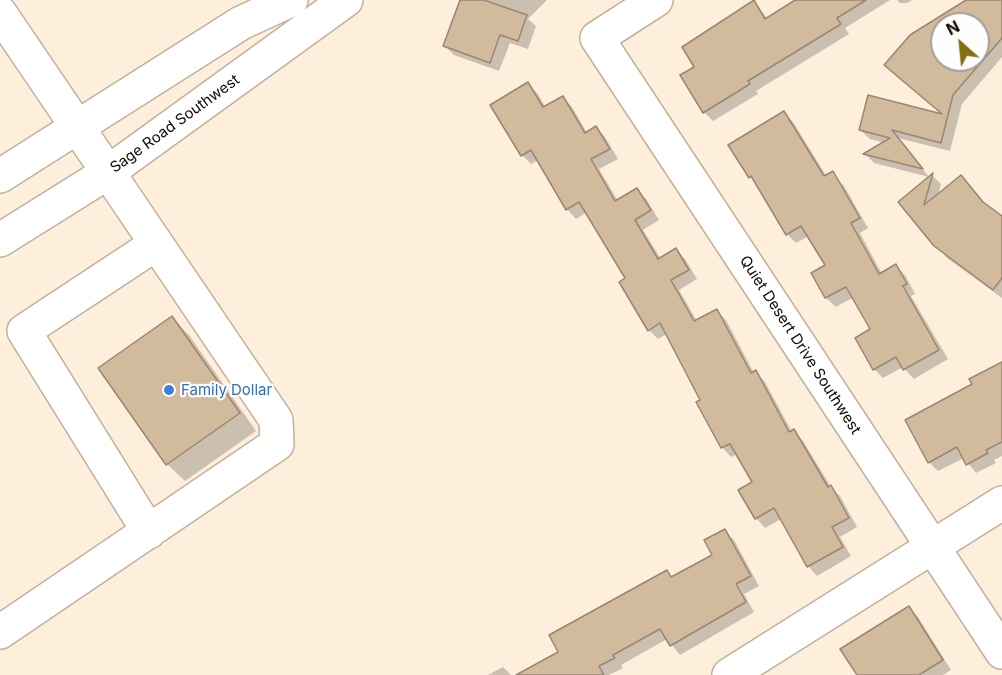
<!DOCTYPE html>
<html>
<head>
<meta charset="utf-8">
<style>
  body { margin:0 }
  #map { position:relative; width:1002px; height:675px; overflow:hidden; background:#feefdc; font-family:Inter,sans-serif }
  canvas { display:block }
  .north { position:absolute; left:930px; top:12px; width:60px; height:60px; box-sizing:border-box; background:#fefefe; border:2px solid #9f9d9a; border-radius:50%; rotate:333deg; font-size:16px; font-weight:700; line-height:24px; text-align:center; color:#110b04 }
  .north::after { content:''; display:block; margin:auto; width:21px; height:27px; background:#856e0d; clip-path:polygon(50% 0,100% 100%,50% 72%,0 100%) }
</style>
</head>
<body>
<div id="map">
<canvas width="1002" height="675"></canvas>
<div class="north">N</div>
</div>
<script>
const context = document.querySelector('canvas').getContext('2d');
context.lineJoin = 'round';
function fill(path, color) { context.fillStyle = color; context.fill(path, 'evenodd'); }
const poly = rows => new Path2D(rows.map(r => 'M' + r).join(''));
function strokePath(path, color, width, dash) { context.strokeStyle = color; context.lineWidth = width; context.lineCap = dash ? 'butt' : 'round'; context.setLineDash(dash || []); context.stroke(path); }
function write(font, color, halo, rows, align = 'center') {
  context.font = font + ' Inter,sans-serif'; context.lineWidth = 4.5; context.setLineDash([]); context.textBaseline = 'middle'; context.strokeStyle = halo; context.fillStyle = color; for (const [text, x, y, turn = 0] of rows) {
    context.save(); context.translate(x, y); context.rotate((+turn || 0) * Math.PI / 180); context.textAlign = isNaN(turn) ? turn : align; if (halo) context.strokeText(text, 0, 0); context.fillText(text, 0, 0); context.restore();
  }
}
fill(poly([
  [461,0,547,0,528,19,536,26,528,49,510,43,499,71,454,55,445,46],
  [798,0,890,0,845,28,849,34,756,91,758,94,713,121,704,112,696,67,754,2,768,19],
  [897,0,912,0,907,3,900,3],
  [969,0,1002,0,1002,57,962,104,950,151,898,138,929,177,874,163,865,154,885,143,870,139,860,130,945,116,886,65],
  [942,24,978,24,978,60,942,60],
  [528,84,537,93,546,108,562,97,572,107,587,133,596,128,605,137,618,159,599,169,618,201,637,190,646,199,659,220,643,230,661,259,676,250,685,259,697,279,679,290,697,321,717,311,726,320,754,373,756,372,765,382,792,432,794,431,803,441,831,487,840,496,857,527,840,537,851,556,817,576,808,566,781,519,765,528,756,518,754,482,737,454,731,457,722,447,702,400,667,334,658,339,649,330,627,279,587,212,576,219,567,209,538,160,531,164,522,155],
  [784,112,793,122,827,177,834,176,844,186,868,228,860,233,882,274,896,266,905,275,915,294,911,296,948,359,914,379,903,367,883,378,874,369,872,330,854,297,836,307,826,298,813,274,827,266,809,236,796,243,787,234,759,186,750,177],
  [932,175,941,184,938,196,961,177,987,207,1002,218,1002,298,947,258,900,202],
  [172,318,189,335,256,431,185,481,167,464],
  [1002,364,1002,456,994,460,996,463,976,473,964,458,938,471,929,462,974,385],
  [725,531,734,540,759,586,744,594,754,612,680,655,667,639,621,665,623,668,609,675,519,675,560,653,667,572,672,577,714,555],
  [909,608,918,617,951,670,943,675,859,675],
  [503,667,511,675,488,675]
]), '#0003');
const building = poly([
  [460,0,484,0,527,15,518,41,500,35,490,63,443,46,460,0],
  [754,0,765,19,795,0,866,0,837,18,841,24,748,81,750,84,703,113,680,75,694,67,682,47,754,0],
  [966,0,1002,0,1002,38,953,95,941,143,892,130,923,169,863,154,890,138,859,130,868,95,942,114,884,65,910,35,966,0],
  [942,24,978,24,978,60,942,60,942,24],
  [528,82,543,107,563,96,585,133,596,126,610,149,591,159,615,201,637,188,651,210,635,220,658,259,676,248,689,270,671,280,694,321,717,309,751,373,756,370,789,432,794,429,828,487,831,485,849,518,832,527,843,547,807,567,774,508,755,519,738,490,752,482,730,444,721,448,696,402,700,400,660,323,648,331,619,282,625,278,579,202,566,210,531,150,521,156,490,105,528,82],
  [784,111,824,176,833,171,860,218,851,223,879,274,896,264,907,284,903,286,939,350,903,370,896,357,873,370,855,338,870,329,846,287,825,298,811,273,825,265,801,226,786,235,751,176,749,178,728,145,784,111],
  [933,173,924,205,961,175,983,202,1002,216,1002,278,993,290,934,246,898,202,933,173],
  [172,316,240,413,166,465,98,368,172,316],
  [1002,362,1002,442,986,450,988,453,966,465,957,447,928,463,905,420,972,384,969,379,1002,362],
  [725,529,751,576,736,584,746,602,670,646,660,629,613,655,615,658,599,666,604,675,516,675,558,652,549,635,667,570,671,577,712,555,704,540,725,529],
  [909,606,943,660,919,675,857,675,840,649,909,606]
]);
fill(building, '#d2ba9c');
strokePath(building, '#988772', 1.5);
const minor = poly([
  [656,0,597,38,1002,652],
  [0,13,276,420,277,444,0,632],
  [0,176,241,23,291,0],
  [0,240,107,173,346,0],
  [149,532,24,331,156,244],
  [729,675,1002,503]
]);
strokePath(minor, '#c2b09a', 36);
strokePath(minor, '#fff', 33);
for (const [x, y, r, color] of [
  [169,390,6,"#3f7fe0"]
]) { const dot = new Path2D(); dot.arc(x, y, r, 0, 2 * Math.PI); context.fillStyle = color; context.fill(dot); strokePath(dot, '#fefefe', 2); }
write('15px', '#110b04', '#fefefe', [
  ["Sage Road Southwest",175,124,-36],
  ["Quiet Desert Drive Southwest",800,345,57]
]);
write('15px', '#366cbe', '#fefefe', [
  ["Family Dollar",181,390]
], 'left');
</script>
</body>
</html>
